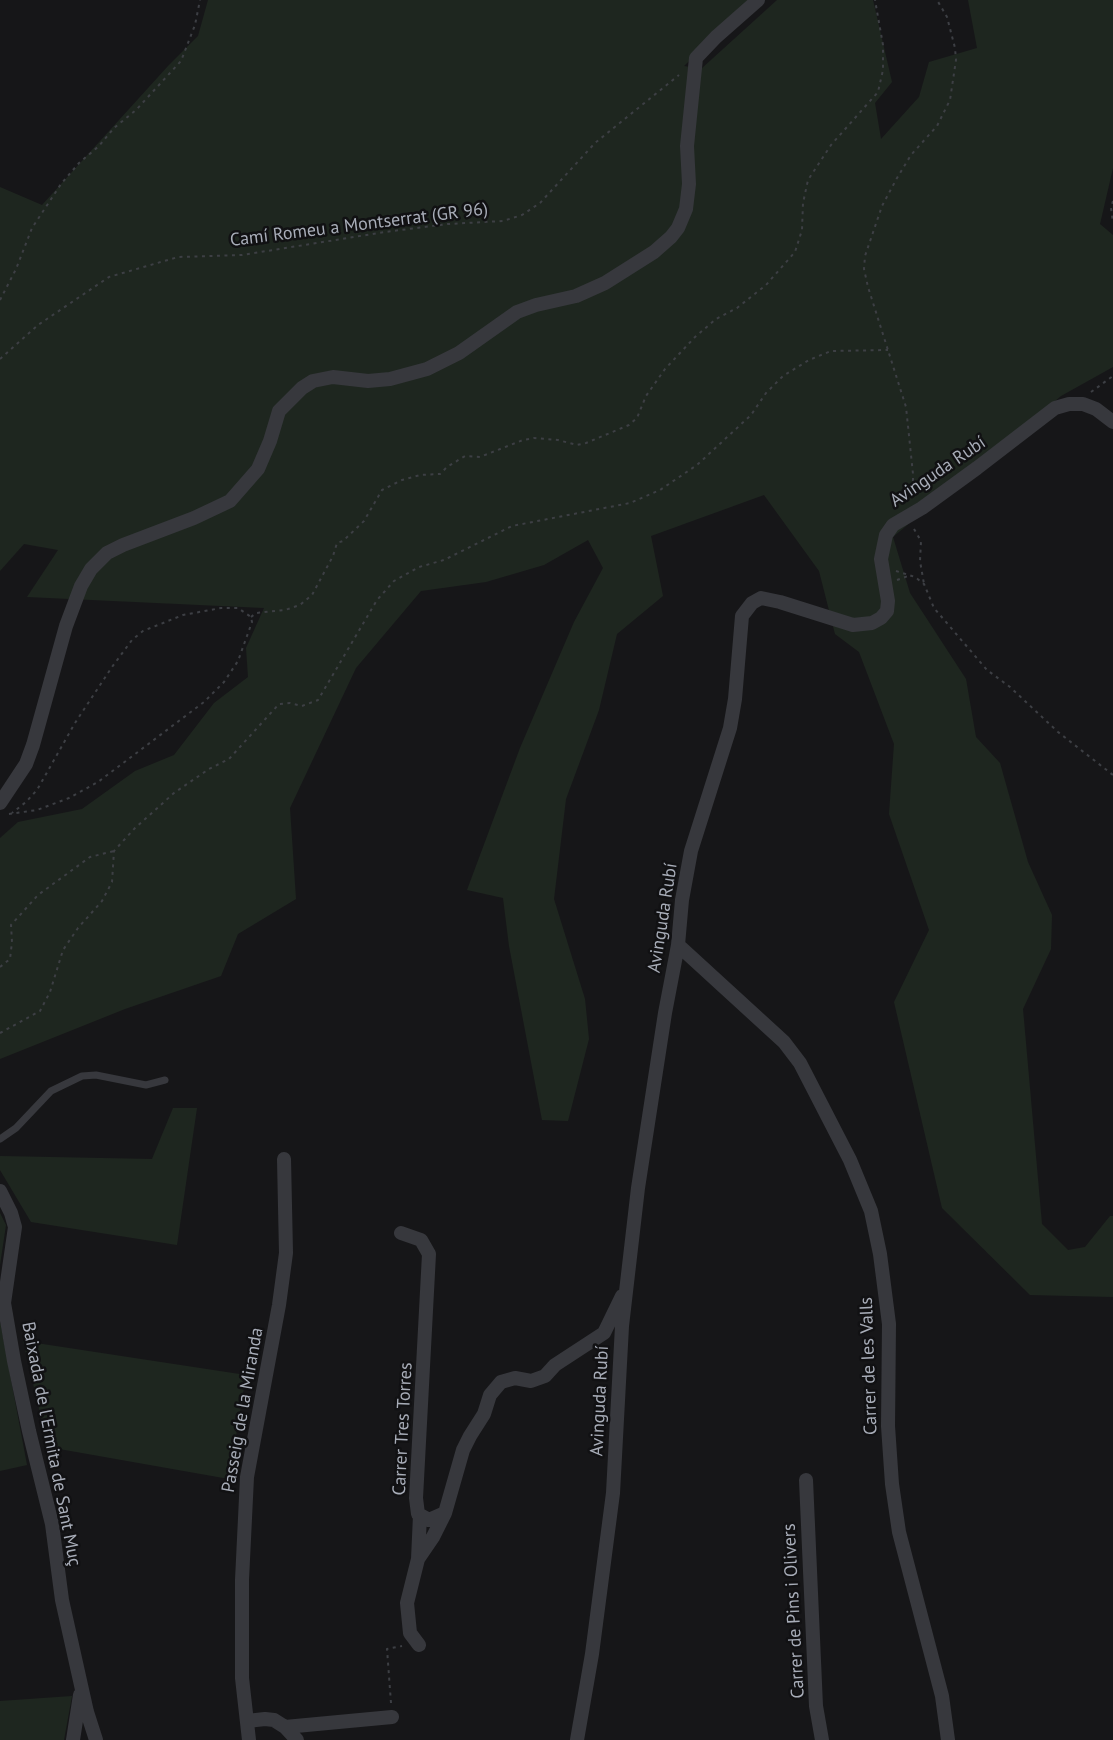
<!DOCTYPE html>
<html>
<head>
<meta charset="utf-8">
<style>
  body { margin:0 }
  canvas { display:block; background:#161618 }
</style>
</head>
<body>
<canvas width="1113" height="1740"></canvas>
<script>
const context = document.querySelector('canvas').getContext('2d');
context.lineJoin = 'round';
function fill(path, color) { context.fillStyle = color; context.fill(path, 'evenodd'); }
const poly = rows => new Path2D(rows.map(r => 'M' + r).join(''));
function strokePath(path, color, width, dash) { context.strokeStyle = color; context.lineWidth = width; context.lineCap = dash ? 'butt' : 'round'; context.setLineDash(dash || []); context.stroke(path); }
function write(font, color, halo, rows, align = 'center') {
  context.font = font + ' "PT Sans",sans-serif'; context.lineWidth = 5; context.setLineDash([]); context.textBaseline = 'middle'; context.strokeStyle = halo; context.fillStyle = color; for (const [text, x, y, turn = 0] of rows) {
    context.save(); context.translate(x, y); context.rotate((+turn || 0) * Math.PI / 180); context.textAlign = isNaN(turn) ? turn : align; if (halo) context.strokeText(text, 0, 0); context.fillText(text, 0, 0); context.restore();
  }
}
fill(poly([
  [208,0,753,0,684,66,701,69,777,0,873,0,892,82,875,103,881,139,919,97,929,62,977,48,968,0,1113,0,1113,168,1100,224,1113,235,1113,367,1061,396,893,537,910,593,966,679,976,737,1000,763,1028,862,1052,915,1051,949,1023,1009,1042,1224,1068,1250,1085,1247,1110,1216,1113,1216,1113,1297,1030,1295,942,1208,894,1002,929,930,889,814,894,744,859,652,835,634,819,571,764,495,651,536,663,596,617,634,599,710,566,799,554,899,585,999,589,1039,568,1121,542,1120,509,946,503,898,467,890,520,748,574,622,603,568,588,540,544,565,486,582,421,591,356,668,290,808,296,899,238,934,221,976,125,1009,0,1059,0,838,18,822,82,809,135,771,174,755,214,703,248,677,246,648,264,608,27,597,58,550,24,544,0,571,0,187,42,205,168,66,198,36],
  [173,1108,197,1108,177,1245,31,1222,0,1170,0,1156,152,1159],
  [0,1213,6,1225,0,1265],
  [0,1321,27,1465,0,1471],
  [23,1341,246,1375,229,1479,48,1447],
  [72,1696,64,1740,0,1740,0,1701]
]), '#1e261f');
strokePath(poly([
  [1113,201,1111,208,1113,223],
  [0,300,16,269,32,228,61,184,79,163,99,146,114,128,136,110,181,61,195,25,200,0],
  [0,359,38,325,109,277,178,257,242,255,385,232,448,224,503,221,522,215,540,203,595,143,679,75],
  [1091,392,1113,376],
  [913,496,913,474,906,407,868,287,864,269,865,256,882,206,897,178,911,155,937,126,950,100,956,60,955,48,947,17,937,0],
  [914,529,921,541,920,561,924,584],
  [896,571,915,577,924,584,934,608,987,670,1010,687,1058,732,1113,775],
  [897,580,908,576],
  [251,617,256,613,285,610,300,605,312,595,333,556,337,543,343,541,364,521,382,490,402,480,420,475,440,474,447,467,465,456,480,457,523,440,534,438,558,440,577,445,586,443,629,425,637,418,646,396,665,369,695,337,716,319,737,308,766,285,795,252,802,230,803,203,808,180,831,145,878,92,883,70,883,45,875,0],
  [9,814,37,810,69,798,98,782,204,702,224,682,238,661,252,622,251,617,238,608,221,608,183,615,143,631,132,640,112,667,75,723,37,790,26,802,12,813],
  [0,967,10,959,12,942,11,925,38,895,90,857,114,851],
  [0,1033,40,1011,50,992,63,950,78,928,102,901,112,882,114,851,135,828,174,793,209,769,229,759,279,704,290,703,302,706,318,700,377,600,394,581,419,567,444,560,512,526,630,503,660,490,697,465,751,415,766,393,783,376,809,360,831,351,888,350],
  [391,1703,387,1649,402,1646]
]), '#3d3f44', 2, [3, 4.5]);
strokePath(poly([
  [0,1139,16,1128,51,1091,82,1076,96,1075,146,1085,165,1080]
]), '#37383d', 7);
strokePath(poly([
  [0,803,26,764,33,745,66,626,81,586,91,569,107,553,123,545,194,518,230,501,258,469,270,441,279,411,302,388,313,381,333,377,368,381,390,379,427,369,459,353,517,312,536,305,576,296,605,283,654,252,671,237,678,228,686,209,689,184,687,146,696,58,716,37,758,0],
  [678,945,784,1042,800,1063,850,1160,871,1211,880,1254,889,1324,888,1426,892,1484,899,1532,942,1696,948,1740],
  [0,1191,11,1213,15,1227,4,1303,14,1361,29,1431,52,1524,62,1600,87,1712,96,1740],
  [401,1233,421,1240,429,1254,416,1498,418,1514,429,1520,445,1513,463,1450,470,1436,484,1414,490,1395,501,1382,515,1378,531,1381,545,1376,555,1365,604,1333,622,1296],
  [806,1480,816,1706,822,1740],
  [418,1559,433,1537,445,1513],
  [419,1645,410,1633,407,1603,418,1559,420,1515],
  [247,1721,265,1719,274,1720,285,1727,297,1740],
  [285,1727,392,1717],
  [73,1740,80,1695],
  [249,1740,242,1678,242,1580,247,1477,279,1305,286,1253,284,1159],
  [577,1740,592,1654,613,1493,622,1326,638,1188,665,1013,678,945,682,900,691,851,730,728,735,699,742,616,752,603,761,598,780,602,853,625,872,623,881,618,887,611,888,601,881,559,886,535,893,525,922,508,977,468,1055,408,1069,404,1083,404,1096,409,1113,422]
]), '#37383d', 14);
write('18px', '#a8adb8', '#111113', [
  ["Camí Romeu a Montserrat (GR 96)",359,225,-7],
  ["Avinguda Rubí",938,472,-34],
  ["Avinguda Rubí",663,918,-81],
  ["Carrer de les Valls",869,1366,-92],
  ["Avinguda Rubí",600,1401,-87],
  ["Passeig de la Miranda",243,1410,-80],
  ["Carrer Tres Torres",403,1429,-87],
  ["Baixada de l'Ermita de Sant Muç",51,1444,79],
  ["Carrer de Pins i Olivers",794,1611,-93]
]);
</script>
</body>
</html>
